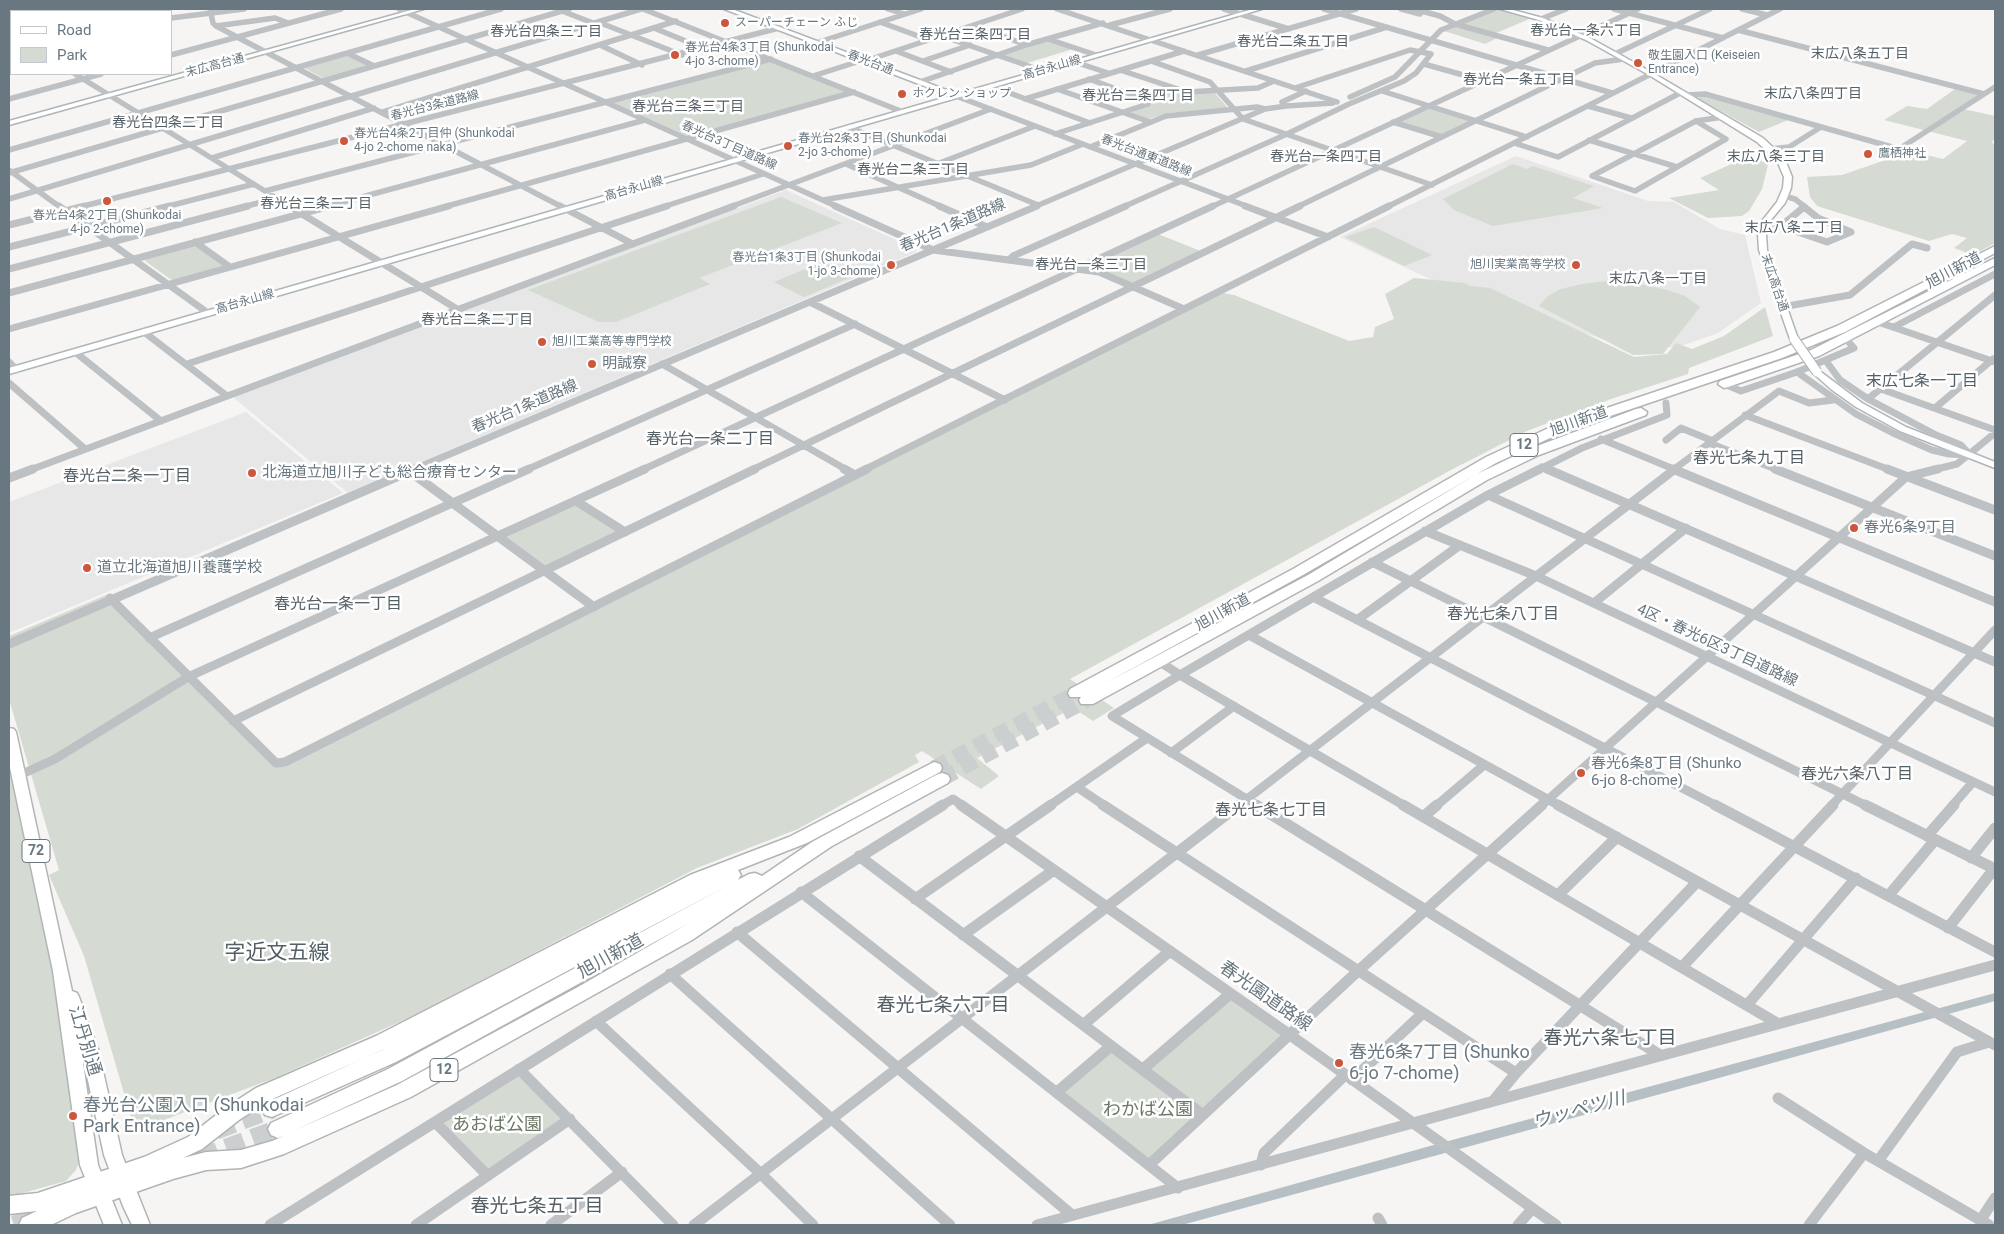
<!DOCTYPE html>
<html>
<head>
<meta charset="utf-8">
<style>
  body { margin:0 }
  #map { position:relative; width:2004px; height:1234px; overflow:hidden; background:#f6f5f3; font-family:Roboto,sans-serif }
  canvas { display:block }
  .frame { position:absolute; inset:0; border:10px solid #697780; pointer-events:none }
  .legend { position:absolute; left:10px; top:10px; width:162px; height:65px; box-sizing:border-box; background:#fff; border:1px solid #c3c9cc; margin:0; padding:6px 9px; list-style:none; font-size:15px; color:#697780 }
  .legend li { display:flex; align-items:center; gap:10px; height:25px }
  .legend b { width:25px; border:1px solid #c3c9cc }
</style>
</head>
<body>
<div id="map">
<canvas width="2004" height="1234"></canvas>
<div class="frame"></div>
<ul class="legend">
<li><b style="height:6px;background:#fff"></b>Road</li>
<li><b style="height:14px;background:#d5dad3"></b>Park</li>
</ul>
</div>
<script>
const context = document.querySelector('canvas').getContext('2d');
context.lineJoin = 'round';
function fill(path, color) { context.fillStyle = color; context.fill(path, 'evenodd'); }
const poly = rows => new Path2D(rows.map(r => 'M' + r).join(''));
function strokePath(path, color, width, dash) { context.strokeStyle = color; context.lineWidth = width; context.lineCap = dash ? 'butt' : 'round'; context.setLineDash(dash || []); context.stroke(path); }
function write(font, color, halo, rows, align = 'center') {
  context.font = font + ' Roboto,"Noto Sans JP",sans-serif'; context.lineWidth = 5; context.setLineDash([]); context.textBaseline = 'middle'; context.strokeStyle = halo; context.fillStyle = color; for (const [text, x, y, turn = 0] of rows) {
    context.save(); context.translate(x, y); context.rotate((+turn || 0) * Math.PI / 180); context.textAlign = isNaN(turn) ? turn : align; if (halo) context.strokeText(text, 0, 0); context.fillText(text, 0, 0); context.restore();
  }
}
fill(poly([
  [1516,156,1648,201,1674,202,1720,229,1745,235,1761,303,1718,333,1678,347,1630,348,1460,293,1340,237],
  [786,190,916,249,916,252,348,493,233,397],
  [246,412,343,493,9,633,9,502]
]), '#e6e7e6');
fill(poly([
  [1494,9,1503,9,1534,17,1494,34,1501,36,1485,44,1441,30],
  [1046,41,1073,49,1027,63,1004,55],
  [346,54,371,66,325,79,302,67],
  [771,60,851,92,690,137,611,102],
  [1955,89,1978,95,1959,108,1995,116,1995,138,1992,142,1995,146,1995,243,1973,255,1954,248,1967,238,1952,234,1929,241,1817,206,1810,197,1807,177,1842,175,1894,157,1906,150,1943,159,1967,141,1884,120,1907,106,1927,109],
  [1174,91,1184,93,1215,93,1228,108,1168,113,1149,119,1128,112,1150,105,1153,102,1150,99],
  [1702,96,1788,120,1759,132,1697,98],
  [1429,108,1471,121,1441,135,1399,122],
  [1752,155,1768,165,1762,189,1749,211,1742,216,1708,218,1669,198,1719,190,1700,178],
  [1513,164,1527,169,1533,166,1594,186,1573,198,1603,208,1493,226,1454,210,1443,199],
  [781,197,842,223,699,278,710,284,616,322,599,322,528,290],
  [1374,227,1432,255,1404,266,1345,237],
  [1153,232,1203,252,1132,287,1099,272,1076,269],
  [194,244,224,267,173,281,145,261,147,257],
  [822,262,852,277,804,297,774,282],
  [1414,278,1465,283,1470,286,1490,288,1634,357,1667,354,1676,343,1692,349,1724,336,1765,307,1773,336,1689,368,1688,374,1611,399,1527,431,1451,470,1070,679,1114,708,1093,721,1073,708,977,758,999,776,981,789,922,751,915,755,919,762,798,829,697,868,415,1015,277,1077,135,1131,84,956,49,875,59,870,9,699,9,636,106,595,271,764,590,604,1223,293,1234,295,1349,341,1373,337,1375,327,1394,319,1385,294],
  [1607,281,1636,283,1667,290,1685,296,1700,307,1663,354,1633,355,1539,306,1548,296,1561,289,1582,284],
  [576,501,625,532,544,570,498,537],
  [9,766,56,972,81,1156,76,1170,66,1181,9,1197],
  [1230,994,1290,1035,1149,1165,1057,1092,1111,1046,1143,1069],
  [519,1069,570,1119,487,1175,435,1122]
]), '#d5dad3');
fill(poly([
  [1995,993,1995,1001,1708,1081,1182,1225,1148,1225,1430,1146]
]), '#b6c0c4');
strokePath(poly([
  [934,768,1076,693],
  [942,779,1087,700]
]), '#cccfd0', 15, [15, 8]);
strokePath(poly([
  [216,1130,272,1109],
  [200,1158,278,1129],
  [14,1225,38,1217]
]), '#cccfd0', 19, [19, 9]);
const secondary = poly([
  [415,9,424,9,9,125,9,121,415,9],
  [724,9,732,9,957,94,1253,9,1262,9,9,374,9,368,950,96,724,9],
  [1500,9,1509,9,1543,18,1590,38,1653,73,1763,138,1780,154,1786,162,1792,177,1791,188,1785,203,1770,221,1766,234,1767,250,1798,339,1797,341,1791,341,1790,339,1759,250,1758,234,1762,221,1777,202,1783,188,1784,177,1778,163,1774,158,1757,142,1649,75,1586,40,1539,20,1500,9],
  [1817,369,1862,403,1906,427,1995,462,1995,468,1900,431,1856,407,1832,390,1814,374,1812,372,1817,369]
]);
const primary = poly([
  [9,728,14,729,16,732,72,991,77,993,79,997,98,1049,122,1155,150,1225,132,1225,123,1206,104,1155,80,1043,98,1165,122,1225,104,1225,80,1165,53,971,9,763,9,728]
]);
const highway = poly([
  [1995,246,1995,253,1845,332,1782,358,1563,432,1496,463,1303,575,1104,684,1308,575,1477,474,1529,449,1636,409,1641,408,1647,412,1646,415,1539,455,1487,480,1318,581,1093,704,1081,704,1079,700,1081,697,1070,697,1068,693,1070,689,1293,569,1486,457,1553,426,1774,352,1837,326,1995,246],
  [1995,258,1995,265,1819,356,1728,387,1724,388,1718,384,1720,381,1811,350,1995,258],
  [934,762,940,764,942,768,940,772,807,843,738,870,741,875,738,880,396,1062,272,1117,265,1115,262,1109,265,1103,239,1120,202,1149,183,1158,206,1152,241,1150,272,1141,284,1136,278,1138,271,1135,268,1129,271,1123,388,1069,749,874,755,873,762,876,812,842,936,775,942,773,948,775,950,779,948,783,832,846,692,940,411,1097,284,1154,241,1168,206,1170,173,1179,76,1213,51,1225,19,1225,22,1218,37,1211,9,1214,9,1196,38,1193,144,1157,188,1137,225,1108,256,1088,376,1036,690,875,789,837,934,762],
  [689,923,578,987,397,1085,293,1131,402,1081,689,923],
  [387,1048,382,1050,266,1103,270,1100,387,1048]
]);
strokePath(secondary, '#b0b5b8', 3);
strokePath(primary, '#b1b5b8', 3);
strokePath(highway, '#b1b4b7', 3);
strokePath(poly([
  [56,9,60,11],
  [210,9,213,23,216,26,562,207],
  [399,9,838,207],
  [643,9,903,112],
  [888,9,904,14],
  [1057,9,1337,102],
  [1224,9,1289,29],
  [1324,9,1612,93],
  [1401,9,1420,14],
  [1414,9,1440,16,1455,24,1548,50],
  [1614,9,1723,38],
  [1742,9,1767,15],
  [82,11,102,9],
  [562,11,593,23],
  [9,14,11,14],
  [171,18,244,9],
  [1541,19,1566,9],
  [598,22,682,55],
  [880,22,929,40],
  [974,25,1026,45],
  [1110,25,1170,9],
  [216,26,275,18,288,23],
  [654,28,705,49],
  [1738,30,1984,94],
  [9,34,11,34],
  [942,36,1043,71],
  [1048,39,1096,55],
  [816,43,921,9],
  [600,45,642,65],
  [896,51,951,72],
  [347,53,374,66],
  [1615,54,1710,9],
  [9,55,11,55],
  [171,55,341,9],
  [1198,55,1356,9],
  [865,61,1022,9],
  [923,61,970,45],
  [1151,61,1210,82,1243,119,1432,185],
  [1075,62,1108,73],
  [1424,64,1481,80],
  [1120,70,1187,92,1258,88,1274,81],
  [1246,71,1387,27],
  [75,74,291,207],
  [813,76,863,60],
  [920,82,1026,45,1103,23],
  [991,86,1090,123],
  [1057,89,1150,122],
  [1382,91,1527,137],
  [1686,95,1705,94,1899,149,1995,87],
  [956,96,1249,207],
  [1350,97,1395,77,1441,30,1494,9],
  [9,99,101,74],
  [1025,99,1184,51],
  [1286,106,1333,103],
  [1588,106,1631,118],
  [383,112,676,21],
  [1696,121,1726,139,1635,191,1592,176,1696,121],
  [1696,121,1723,117],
  [1393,122,1442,137],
  [849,127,1038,205],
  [1055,134,1148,104,1149,101,1089,79],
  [1589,140,1677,167],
  [1514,143,1558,157,1682,92],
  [1090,147,1166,116,1257,107,1265,109],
  [1770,149,1789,147,1821,127],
  [9,150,501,9],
  [212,158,374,108],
  [846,164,942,207],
  [937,164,1035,126],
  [9,170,60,207],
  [9,173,569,9],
  [265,191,771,59],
  [1784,196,1795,199,1805,207],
  [9,199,641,9],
  [823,200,1031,165,1083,144],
  [80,207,779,28],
  [165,207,254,184],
  [243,207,277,198],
  [325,207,645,120],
  [444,207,854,92],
  [663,207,763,174],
  [730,207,991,109],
  [1034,207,1265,109,1286,106,1282,102,1306,91],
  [1123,207,1287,134,1349,104,1404,81,1416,73,1431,54,1410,50,1295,88],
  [1211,207,1638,9],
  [1297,207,1595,63,1624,59],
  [1387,207,1780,9]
]), '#bdc1c4', 5.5);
strokePath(poly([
  [59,206,208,313],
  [289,206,457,309],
  [560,206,633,244],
  [835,206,933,250,1099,272,1184,309],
  [939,206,987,227],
  [1245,206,1328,237],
  [1766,221,1827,242,1851,232,1818,218,1803,206],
  [9,225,85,206],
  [1782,225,1804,207],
  [195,242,230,267],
  [9,247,170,206],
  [1009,260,1013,256,1126,206],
  [9,269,248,206],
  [9,293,330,206],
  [810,302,1005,400],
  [1782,307,1850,295,1912,244,1927,248],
  [1878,322,1995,362],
  [1894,327,1995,274],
  [9,329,449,206],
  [144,332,227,396],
  [75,352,161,421],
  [1826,361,1840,380,1868,399,1936,435,1961,445,1970,455],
  [9,362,16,369],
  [187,364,667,206],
  [662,364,847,470],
  [1797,372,1856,414,1893,433,1932,450,1949,454,1970,455],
  [9,383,85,449],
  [1724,384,1741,391,1797,372,1854,348,1846,339],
  [1881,389,1995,430],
  [1868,399,1995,295],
  [1935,408,1993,359],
  [1745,415,1890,470],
  [1601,439,1676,470],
  [1666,440,1681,428,1713,441],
  [1709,443,1778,470],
  [1542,467,1549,470],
  [30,470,734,206],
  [412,470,1037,206],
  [526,470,855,324],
  [642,470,1213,206],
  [752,470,1300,206],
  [864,470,1389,206],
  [1538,470,1582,448,1667,415,1666,403],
  [1673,470,1779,391,1809,403,1833,400],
  [1933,470,1957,464,1995,433]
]), '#bdc1c4', 7);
strokePath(poly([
  [844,469,855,475],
  [1547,469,1995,662],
  [1673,469,1995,602],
  [1775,469,1995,556],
  [1887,469,1995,510],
  [409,471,594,607],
  [9,478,33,469],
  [1488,495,1995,723],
  [576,501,625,532],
  [1425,531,1536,576,1995,792],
  [1372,562,1867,806],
  [1313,597,1717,806],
  [110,598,276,763,285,762,867,469],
  [1594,603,1686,528],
  [1357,620,1460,545],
  [1249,635,1560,806],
  [149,638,529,469],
  [9,644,415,469],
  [1160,662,1180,675,1488,495,1540,469],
  [233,721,755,469],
  [1171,753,1234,706],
  [20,775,55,759,188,677,645,469],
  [1077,787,1105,806],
  [941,806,953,799,963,806],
  [1049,806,1147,738],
  [1238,806,1675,469],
  [1258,806,1112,716,1180,675,1405,806],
  [1436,806,1484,765],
  [1541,806,1906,477,1938,469],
  [1831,806,1995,630],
  [1952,806,1973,782]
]), '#bdc1c4', 9);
strokePath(poly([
  [961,805,1290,1035,1556,1225],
  [1103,805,1516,1073],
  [1256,805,1660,1055],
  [1403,805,1777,1023],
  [1558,805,1995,1045],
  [1715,805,1995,952],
  [1865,805,1995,869],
  [1423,817,1437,805],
  [1927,836,1954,805],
  [859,856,1203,1115],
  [1971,858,1995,828],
  [801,892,1178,1188],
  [1558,895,1617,837],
  [1889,895,1935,840],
  [915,899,1051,805],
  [1948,928,1994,869],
  [737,932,1072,1215],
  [963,935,1054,870],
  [1682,967,1833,805],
  [670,974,950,1225],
  [1747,1005,1856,878],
  [596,1021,761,1174,813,1225],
  [1083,1025,1170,951],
  [519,1069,673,1225],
  [1143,1069,1230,994],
  [1352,1080,1423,1013],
  [1057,1092,1111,1046],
  [1778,1098,1864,1153,1989,1225],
  [1494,1100,1516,1073,1697,882],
  [435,1122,487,1175],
  [1878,1161,1957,1052,1989,1042],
  [1149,1165,1358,971,1542,805],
  [1261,1165,1264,1153,1345,1075],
  [1378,1218,1382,1225],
  [1980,1221,1995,1198],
  [270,1225,943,805],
  [416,1225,570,1119],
  [551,1225,622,1172],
  [694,1225,1239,805],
  [1037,1225,1995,965],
  [1518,1225,1532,1209],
  [1809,1225,1864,1153]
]), '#bdc1c4', 11);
fill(secondary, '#fff');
fill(primary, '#fff');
fill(highway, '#fff');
const secondaryBridge = poly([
  [1794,339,1817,372]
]);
strokePath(secondaryBridge, '#b0b5b8', 11, []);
strokePath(secondaryBridge, '#fff', 9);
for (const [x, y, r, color] of [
  [725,23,5,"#cc573c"],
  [675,55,5,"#cc573c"],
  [1638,63,5,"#cc573c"],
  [902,94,5,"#cc573c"],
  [344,141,5,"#cc573c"],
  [788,146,5,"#cc573c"],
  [1868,154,5,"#cc573c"],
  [107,201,5,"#cc573c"],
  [891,265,5,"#cc573c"],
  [1576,265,5,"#cc573c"],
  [542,342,5,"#cc573c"],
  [592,364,5,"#cc573c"],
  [252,473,5,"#cc573c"],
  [1854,528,5,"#cc573c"],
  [87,568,5,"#cc573c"],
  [1581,773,5,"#cc573c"],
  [1339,1063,5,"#cc573c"],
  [73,1116,5,"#cc573c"]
]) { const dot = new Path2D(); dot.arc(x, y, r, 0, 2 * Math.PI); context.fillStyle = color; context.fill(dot); strokePath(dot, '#fff', 2); }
write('12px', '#697780', '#fff', [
  ["スーパーチェーン ふじ",735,23],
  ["春光台4条3丁目 (Shunkodai",685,48],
  ["4-jo 3-chome)",685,62],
  ["敬生園入口 (Keiseien",1648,56],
  ["Entrance)",1648,70],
  ["ホクレン ショップ",912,94],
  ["春光台4条2丁目仲 (Shunkodai",354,134],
  ["4-jo 2-chome naka)",354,148],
  ["春光台2条3丁目 (Shunkodai",798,139],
  ["2-jo 3-chome)",798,153],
  ["鷹栖神社",1878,154],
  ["春光台4条2丁目 (Shunkodai",107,216,"center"],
  ["4-jo 2-chome)",107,230,"center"],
  ["春光台1条3丁目 (Shunkodai",881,258,"right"],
  ["1-jo 3-chome)",881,272,"right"],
  ["旭川実業高等学校",1566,265,"right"],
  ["旭川工業高等専門学校",552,342]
], 'left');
write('12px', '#697780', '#fff', [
  ["春光台通",870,63,21],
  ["末広高台通",215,66,-15],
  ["高台永山線",1052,68,-16],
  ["春光台3条道路線",435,106,-14],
  ["春光台3丁目道路線",729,146,24],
  ["春光台通東道路線",1146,156,21],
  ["高台永山線",634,189,-16],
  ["末広高台通",1774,283,71],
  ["高台永山線",245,302,-16]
]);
write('14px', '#555f66', '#fff', [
  ["春光台一条六丁目",1586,31],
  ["春光台四条三丁目",546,32],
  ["春光台三条四丁目",975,35],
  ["春光台二条五丁目",1293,42],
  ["末広八条五丁目",1860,54],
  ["春光台一条五丁目",1519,80],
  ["末広八条四丁目",1813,94],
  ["春光台二条四丁目",1138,96],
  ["春光台三条三丁目",688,107],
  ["春光台四条二丁目",168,123],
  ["春光台一条四丁目",1326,157],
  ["末広八条三丁目",1776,157],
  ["春光台二条三丁目",913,170],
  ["春光台三条二丁目",316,204],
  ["末広八条二丁目",1794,228],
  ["春光台一条三丁目",1091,265],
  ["末広八条一丁目",1658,279],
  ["春光台二条二丁目",477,320]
]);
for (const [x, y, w] of [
  [1524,445,28],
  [36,851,28],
  [444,1070,28]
]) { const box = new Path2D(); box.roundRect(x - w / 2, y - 11.5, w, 23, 4); context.fillStyle = '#fff'; context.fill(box); strokePath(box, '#697780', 1); }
write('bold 14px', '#697780', null, [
  ["12",1524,445],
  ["72",36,851],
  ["12",444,1070]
]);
write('15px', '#697780', '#fff', [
  ["春光台1条道路線",953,226,-23],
  ["旭川新道",1954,271,-28],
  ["春光台1条道路線",525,407,-23],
  ["旭川新道",1579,422,-20],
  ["旭川新道",1223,613,-29],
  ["4区・春光6区3丁目道路線",1717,646,25]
]);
write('15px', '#697780', '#fff', [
  ["明誠寮",602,364],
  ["北海道立旭川子ども総合療育センター",262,473],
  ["春光6条9丁目",1864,528],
  ["道立北海道旭川養護学校",97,568],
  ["春光6条8丁目 (Shunko",1591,764],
  ["6-jo 8-chome)",1591,781]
], 'left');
write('16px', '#555f66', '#fff', [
  ["末広七条一丁目",1922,382],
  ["春光台一条二丁目",710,440],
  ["春光七条九丁目",1749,459],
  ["春光台二条一丁目",127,477],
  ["春光台一条一丁目",338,605],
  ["春光七条八丁目",1503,615],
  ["春光六条八丁目",1857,775],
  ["春光七条七丁目",1271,811]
]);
write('18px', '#697780', '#fff', [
  ["旭川新道",611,957,-29],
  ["春光園道路線",1265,997,35],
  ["江丹別通",84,1041,73]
]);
write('18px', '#697780', '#fff', [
  ["春光6条7丁目 (Shunko",1349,1053],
  ["6-jo 7-chome)",1349,1074],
  ["春光台公園入口 (Shunkodai",83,1106],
  ["Park Entrance)",83,1127]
], 'left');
write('18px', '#6b7866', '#fff', [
  ["わかば公園",1148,1110],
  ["あおば公園",497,1125]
]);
write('19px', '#555f66', '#fff', [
  ["春光七条六丁目",943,1006],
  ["春光六条七丁目",1610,1039],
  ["春光七条五丁目",537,1207]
]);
write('italic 19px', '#64777c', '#fff', [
  ["ウッペツ川",1579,1111,-15]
]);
write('21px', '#555f66', '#fff', [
  ["字近文五線",277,954]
]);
</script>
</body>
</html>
